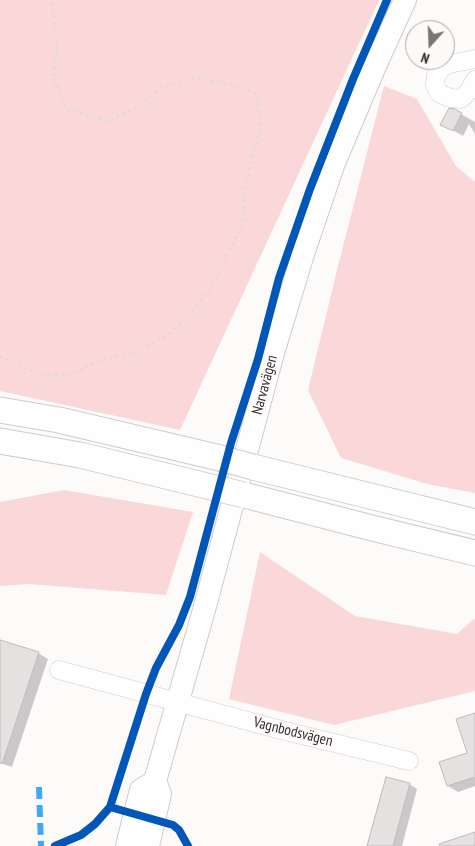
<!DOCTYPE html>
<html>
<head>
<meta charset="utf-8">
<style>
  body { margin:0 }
  #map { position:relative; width:475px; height:846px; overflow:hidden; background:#fdfafa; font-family:"PT Sans Narrow",sans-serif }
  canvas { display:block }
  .north { position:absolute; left:405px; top:20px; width:50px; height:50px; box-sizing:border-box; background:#fef9f9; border:1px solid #aca8a8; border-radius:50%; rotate:200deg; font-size:14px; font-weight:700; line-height:20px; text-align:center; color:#312e2e }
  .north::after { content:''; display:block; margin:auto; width:18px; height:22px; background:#787575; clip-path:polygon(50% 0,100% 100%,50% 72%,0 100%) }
</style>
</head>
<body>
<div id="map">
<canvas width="475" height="846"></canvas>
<div class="north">N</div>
</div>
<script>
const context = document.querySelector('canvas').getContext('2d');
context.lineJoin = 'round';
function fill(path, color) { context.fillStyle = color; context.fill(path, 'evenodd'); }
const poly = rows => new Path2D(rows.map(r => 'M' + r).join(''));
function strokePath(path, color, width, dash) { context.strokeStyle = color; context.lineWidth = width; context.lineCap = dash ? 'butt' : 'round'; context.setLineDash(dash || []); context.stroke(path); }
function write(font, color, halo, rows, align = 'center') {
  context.font = font + ' "PT Sans Narrow",sans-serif'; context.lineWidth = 4; context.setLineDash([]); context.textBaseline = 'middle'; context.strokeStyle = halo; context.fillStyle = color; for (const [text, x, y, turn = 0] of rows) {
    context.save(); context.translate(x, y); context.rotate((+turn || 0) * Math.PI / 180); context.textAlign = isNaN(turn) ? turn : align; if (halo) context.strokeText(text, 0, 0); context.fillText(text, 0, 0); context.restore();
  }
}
fill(poly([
  [0,0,379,0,180,430,0,391],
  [384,86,417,99,456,166,475,182,475,493,427,484,341,458,308,390,337,270],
  [64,490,193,512,166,595,29,584,0,586,0,502],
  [260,552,355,616,457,634,475,618,475,691,334,725,229,699]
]), '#fad7d9');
fill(poly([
  [454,110,475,122,475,134,469,124,463,136,442,124],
  [0,641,38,653,48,659,12,767,0,763],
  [475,714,475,786,458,792,448,786,468,754],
  [409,784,417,789,402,846,368,846]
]), '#0003');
const building = poly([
  [449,108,455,109,462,113,453,131,440,125,449,108],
  [0,640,39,652,2,764,0,763,0,640],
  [475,713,475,777,447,786,439,762,467,753,456,719,475,713],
  [386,777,410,783,393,846,367,846,386,777],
  [475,832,475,846,440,846,439,844,475,832]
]);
fill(building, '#e4e1e1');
strokePath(building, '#bebbbc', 1);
const minor = poly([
  [475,59,449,64,441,69,436,76,435,84,438,92,443,95,451,98,461,99,468,92,475,80],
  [59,670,281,730,409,761]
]);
const major = poly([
  [127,846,141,790,155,781],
  [148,846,160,794,155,781,204,610,273,353,303,254,334,163,375,66,405,0]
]);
const highway = poly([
  [0,410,59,420,220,458],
  [0,441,80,455,211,487],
  [253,467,475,522],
  [244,495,376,529,475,553]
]);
strokePath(minor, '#cecbcb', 19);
strokePath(major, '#cecbcb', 24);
strokePath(highway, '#cecbcb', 27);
strokePath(poly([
  [0,357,42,375,70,375,102,359,135,353,167,335,190,314,211,289,242,225,245,190,252,158,261,126,256,93,231,84,201,79,191,79,163,87,135,108,107,121,90,117,66,108,54,80,57,43,52,0]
]), '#dddbdb', 2.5, [2.5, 4]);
strokePath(minor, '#fffefe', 18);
strokePath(major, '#fffefe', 22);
strokePath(highway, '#fffefe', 25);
const highwayBridge = poly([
  [220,458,253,467],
  [211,487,244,495]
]);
strokePath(highwayBridge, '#cecbcb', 27, []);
strokePath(highwayBridge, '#fffefe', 25);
strokePath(poly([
  [39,787,41,846]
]), '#3fa9f5', 6, [12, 6]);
strokePath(poly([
  [110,807,173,825,179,830,188,846],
  [55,846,81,835,95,824,110,807,146,694,156,668,179,625,190,597,231,443,258,359,279,278,310,189,353,79,387,0]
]), '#0057b8', 8);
write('15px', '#312e2e', '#fef9f9', [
  ["Narvavägen",265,385,-75],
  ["Vagnbodsvägen",293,732,14]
]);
</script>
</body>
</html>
